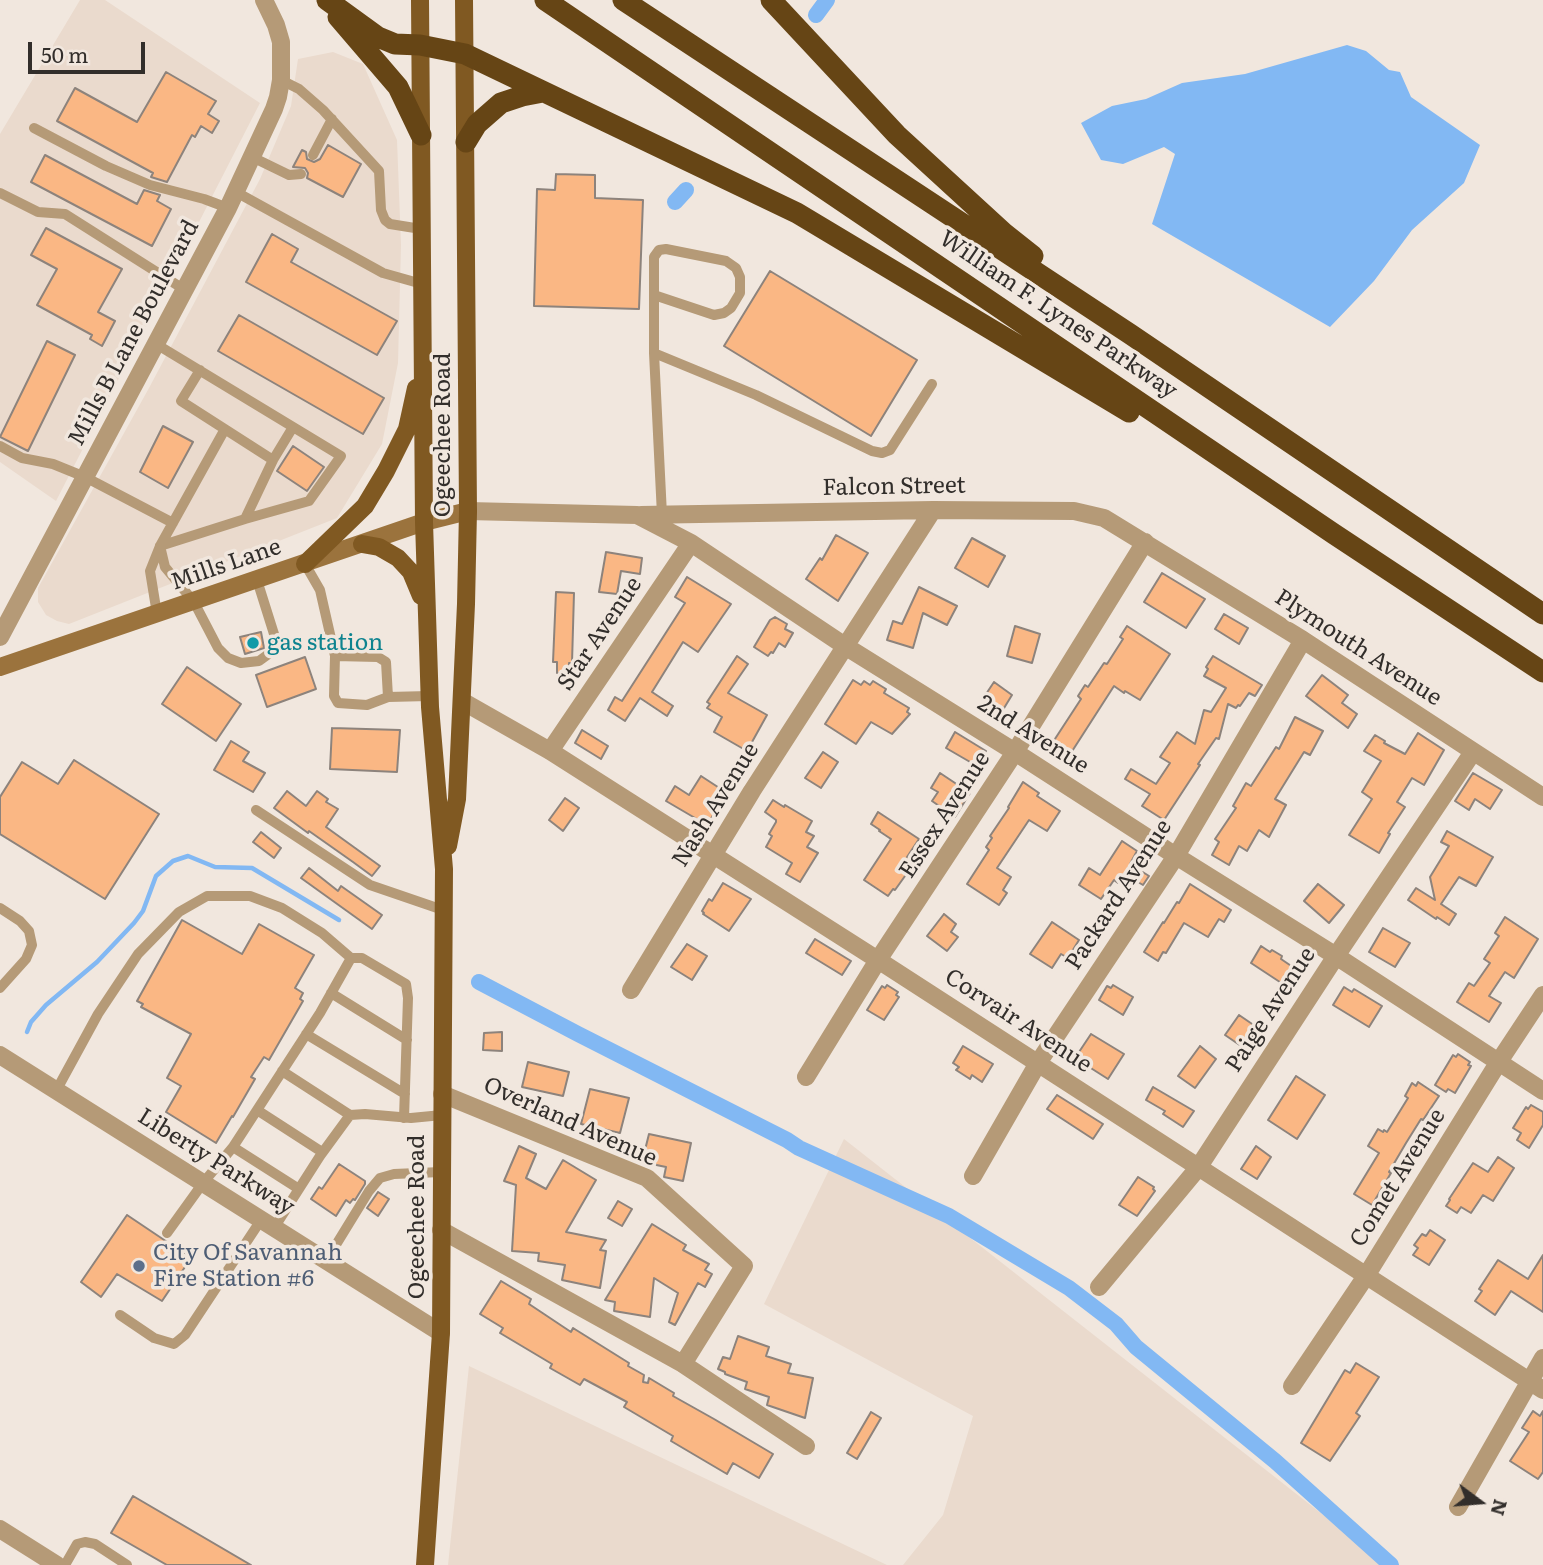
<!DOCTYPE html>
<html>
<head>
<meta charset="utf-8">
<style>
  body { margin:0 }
  #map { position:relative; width:1543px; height:1565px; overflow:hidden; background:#f1e7de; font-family:Literata,serif }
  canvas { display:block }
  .north { position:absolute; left:1445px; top:1467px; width:70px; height:70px; -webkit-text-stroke:5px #f1e7de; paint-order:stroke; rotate:106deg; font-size:19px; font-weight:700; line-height:28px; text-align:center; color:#322e2b }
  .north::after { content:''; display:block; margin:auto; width:24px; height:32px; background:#322e2b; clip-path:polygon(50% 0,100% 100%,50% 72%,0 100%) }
  .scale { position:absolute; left:28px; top:42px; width:117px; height:32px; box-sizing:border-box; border:4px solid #322e2b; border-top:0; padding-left:9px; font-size:21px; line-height:24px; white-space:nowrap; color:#322e2b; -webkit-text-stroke:5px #f1e7de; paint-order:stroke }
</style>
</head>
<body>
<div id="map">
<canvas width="1543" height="1565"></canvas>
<div class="north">N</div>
<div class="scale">50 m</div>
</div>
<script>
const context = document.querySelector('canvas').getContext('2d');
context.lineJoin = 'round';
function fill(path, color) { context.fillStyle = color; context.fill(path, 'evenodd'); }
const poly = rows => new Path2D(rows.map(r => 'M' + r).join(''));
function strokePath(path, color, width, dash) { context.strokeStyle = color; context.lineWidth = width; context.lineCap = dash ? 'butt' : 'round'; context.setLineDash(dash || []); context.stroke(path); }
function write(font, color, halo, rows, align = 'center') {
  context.font = font + ' Literata,serif'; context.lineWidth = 7; context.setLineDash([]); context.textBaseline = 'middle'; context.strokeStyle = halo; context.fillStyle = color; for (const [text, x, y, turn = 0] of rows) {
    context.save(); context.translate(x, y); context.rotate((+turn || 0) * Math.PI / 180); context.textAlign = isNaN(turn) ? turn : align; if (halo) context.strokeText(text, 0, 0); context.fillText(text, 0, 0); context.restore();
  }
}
fill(poly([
  [80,0,105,0,260,103,56,501,0,462,0,134],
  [333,52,363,64,397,140,401,245,398,363,382,444,337,518,69,624,57,621,46,615,38,602,38,588,149,388,260,179,291,106,298,59],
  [844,1139,1387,1565,903,1565,943,1515,973,1416,764,1304],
  [469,1366,887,1565,448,1565]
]), '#eadacd');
fill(poly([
  [1347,45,1366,51,1389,70,1400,72,1411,97,1480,145,1464,183,1412,230,1374,281,1330,327,1152,224,1175,154,1164,147,1123,164,1101,160,1081,123,1112,106,1146,99,1182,83,1245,74]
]), '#82b8f3');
strokePath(poly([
  [27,1032,31,1022,46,1005,97,962,134,923,143,911,156,876,173,861,188,856,215,867,252,868,339,920]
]), '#82b8f3', 4.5);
strokePath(poly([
  [816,15,827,0],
  [675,202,686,190],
  [479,982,578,1034,787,1140,799,1148,949,1216,1069,1288,1116,1324,1136,1347,1275,1461,1391,1565]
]), '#82b8f3', 16);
const building = poly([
  [166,72,216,101,208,114,219,121,212,133,201,126,195,137,192,135,167,182,151,177,153,173,57,121,75,88,137,122,166,72],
  [328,145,361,164,343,197,307,178,308,173,305,168,293,167,302,150,306,152,307,159,314,162,320,159,328,145],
  [45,155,137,204,144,190,160,195,157,201,171,209,152,246,31,182,45,155],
  [556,174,595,175,595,198,643,200,639,309,534,306,537,189,555,190,556,174],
  [46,228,122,269,98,312,115,321,102,346,90,339,92,335,37,305,57,269,31,255,46,228],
  [272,234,298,249,291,262,397,321,377,355,246,282,272,234],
  [770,271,917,360,871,436,724,346,770,271],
  [239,315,384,398,363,434,218,351,239,315],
  [47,341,75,355,28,451,0,437,47,341],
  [163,426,193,442,168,488,140,472,163,426],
  [293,446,324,467,307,491,277,471,293,446],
  [836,535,868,553,838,601,806,579,820,558,822,560,836,535],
  [972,538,1005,556,988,587,955,568,972,538],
  [606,552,642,558,640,574,621,571,617,594,599,592,606,552],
  [1162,573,1205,599,1186,628,1144,602,1162,573],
  [687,577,731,604,698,652,683,642,652,692,673,706,667,716,640,698,625,721,608,710,615,697,622,701,685,603,675,597,687,577],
  [919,587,957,606,947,625,923,613,913,648,887,640,893,621,902,624,919,587],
  [556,592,574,593,572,663,569,663,569,673,557,673,557,662,553,662,556,592],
  [1224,614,1248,628,1239,644,1215,629,1224,614],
  [775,617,787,624,785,629,793,633,785,647,779,643,773,653,771,652,768,656,754,647,770,620,775,617],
  [1015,626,1040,634,1032,663,1007,656,1015,626],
  [1127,626,1170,654,1140,700,1125,691,1124,693,1114,686,1069,756,1051,745,1081,699,1078,696,1085,685,1088,687,1104,663,1107,664,1123,639,1120,637,1127,626],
  [261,632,264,648,245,654,240,637,261,632],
  [737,656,748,664,728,693,767,715,747,751,714,732,722,717,707,708,710,704,707,702,737,656],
  [1213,656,1262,685,1255,696,1249,693,1240,706,1238,705,1236,708,1228,704,1219,739,1216,738,1198,764,1200,765,1164,820,1142,806,1150,794,1125,779,1131,769,1156,784,1170,763,1160,757,1177,732,1195,744,1204,710,1211,712,1226,688,1204,676,1208,669,1206,667,1213,656],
  [305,657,316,689,267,707,256,675,305,657],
  [187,667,241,704,216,741,162,704,187,667],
  [1322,675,1348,695,1342,703,1357,714,1348,728,1306,696,1322,675],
  [853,680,861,685,864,681,870,685,873,681,886,689,884,693,909,708,907,712,910,714,892,734,871,722,856,744,825,724,853,680],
  [994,682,1012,695,1001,713,982,700,994,682],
  [1295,717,1323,731,1310,755,1304,752,1275,799,1286,805,1269,837,1259,830,1247,851,1239,846,1229,865,1212,855,1219,842,1215,839,1236,808,1233,806,1246,783,1251,786,1276,747,1279,749,1295,717],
  [332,728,400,730,397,772,330,769,332,728],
  [582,730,608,746,601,759,575,743,582,730],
  [955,732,986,751,977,766,946,748,955,732],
  [1418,733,1444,750,1424,785,1412,778,1397,802,1405,807,1388,833,1390,834,1379,853,1349,835,1372,799,1362,792,1381,761,1364,751,1375,735,1385,741,1384,743,1405,754,1418,733],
  [231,741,249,752,243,761,265,773,253,792,214,770,231,741],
  [823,752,838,762,821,788,805,778,823,752],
  [74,760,159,814,105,899,0,834,0,797,22,762,58,784,74,760],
  [940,773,970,793,955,817,932,801,938,792,931,788,940,773],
  [1473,773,1502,790,1490,809,1475,799,1469,810,1455,801,1473,773],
  [701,776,727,793,707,825,666,801,675,786,689,795,701,776],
  [1023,782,1039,793,1037,796,1060,811,1047,831,1029,820,997,868,1011,877,1003,890,1007,893,999,905,967,884,989,850,986,847,992,838,990,836,1009,808,1008,807,1023,782],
  [287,791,306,806,317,791,328,799,326,802,338,809,326,827,380,866,372,876,353,862,309,831,308,833,274,808,287,791],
  [565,798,579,808,563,831,549,820,565,798],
  [773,800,784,807,785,805,812,821,806,832,814,836,807,847,818,853,800,882,786,874,792,863,766,847,772,836,769,834,776,822,776,820,765,812,773,800],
  [878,812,919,839,907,857,915,862,895,890,893,889,888,896,864,880,891,839,879,831,880,830,871,824,878,812],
  [1447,831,1493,857,1476,886,1459,877,1441,904,1456,914,1449,925,1437,917,1436,919,1408,900,1416,888,1435,900,1430,877,1449,846,1441,842,1447,831],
  [261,832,281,848,274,858,253,842,261,832],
  [1122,841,1137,851,1130,864,1149,876,1143,885,1124,874,1118,883,1114,880,1101,899,1079,885,1089,868,1100,875,1122,841],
  [309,868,338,891,341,886,382,915,372,929,301,878,309,868],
  [723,883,751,899,729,931,703,914,704,913,702,911,709,899,712,901,723,883],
  [1190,884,1231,910,1224,922,1219,919,1208,937,1184,923,1166,953,1163,952,1158,961,1144,952,1163,922,1164,923,1177,902,1179,903,1190,884],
  [1318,884,1344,905,1329,923,1304,901,1318,884],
  [944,914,956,924,951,932,958,937,947,951,927,936,944,914],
  [1505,917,1538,939,1514,978,1505,972,1489,996,1501,1003,1489,1022,1457,1002,1469,983,1474,986,1490,963,1484,959,1499,936,1495,933,1505,917],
  [182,920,242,954,259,924,314,955,295,988,303,993,300,999,303,1001,269,1060,264,1057,251,1077,255,1079,233,1117,232,1116,216,1143,166,1112,181,1086,167,1078,191,1034,141,1007,143,1004,137,1001,182,920],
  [1052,922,1079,940,1068,958,1061,954,1052,968,1030,954,1052,922],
  [1383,928,1410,943,1395,967,1369,952,1383,928],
  [815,939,851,961,842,975,806,953,815,939],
  [687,944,707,956,692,980,671,967,687,944],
  [1261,946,1270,952,1272,950,1282,956,1281,959,1303,974,1292,990,1251,963,1261,946],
  [887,985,898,992,896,995,899,997,884,1020,867,1010,882,986,885,988,887,985],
  [1113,985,1133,997,1123,1015,1099,1000,1107,986,1111,988,1113,985],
  [1344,987,1352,992,1354,989,1382,1006,1369,1027,1333,1005,1344,987],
  [1239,1015,1258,1028,1244,1048,1225,1035,1239,1015],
  [502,1032,502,1051,483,1050,484,1033,502,1032],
  [1091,1034,1124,1054,1108,1079,1075,1058,1091,1034],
  [963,1046,993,1064,982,1082,972,1075,970,1079,956,1070,959,1067,953,1063,963,1046],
  [1200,1046,1216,1059,1195,1088,1178,1076,1200,1046],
  [1458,1054,1470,1062,1468,1065,1471,1066,1455,1093,1448,1089,1446,1092,1435,1085,1453,1055,1456,1057,1458,1054],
  [528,1062,569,1072,563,1096,522,1087,528,1062],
  [1296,1076,1325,1095,1297,1139,1268,1120,1296,1076],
  [1418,1082,1439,1096,1423,1120,1421,1119,1406,1143,1389,1172,1391,1173,1372,1205,1354,1194,1379,1153,1368,1146,1378,1129,1383,1132,1384,1130,1387,1132,1408,1098,1405,1096,1412,1083,1416,1086,1418,1082],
  [1153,1087,1194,1111,1183,1127,1163,1114,1165,1111,1146,1100,1153,1087],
  [590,1089,629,1098,620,1133,581,1124,590,1089],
  [1057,1095,1103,1124,1093,1139,1047,1109,1057,1095],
  [1531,1105,1543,1112,1543,1125,1529,1148,1517,1140,1521,1133,1513,1128,1526,1107,1528,1109,1531,1105],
  [649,1134,691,1143,683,1181,664,1177,666,1167,642,1162,649,1134],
  [519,1146,536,1154,526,1178,546,1189,563,1160,596,1180,566,1232,606,1240,600,1250,606,1251,600,1288,562,1280,565,1265,538,1261,539,1253,512,1251,516,1185,504,1181,519,1146],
  [1256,1146,1271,1157,1257,1179,1241,1169,1256,1146],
  [1498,1157,1514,1168,1493,1201,1483,1195,1471,1213,1461,1207,1457,1213,1446,1206,1450,1200,1449,1199,1473,1163,1488,1172,1498,1157],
  [339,1164,365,1181,365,1184,355,1200,353,1199,350,1203,346,1200,336,1216,311,1199,319,1187,322,1189,339,1164],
  [1138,1177,1154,1187,1153,1189,1155,1191,1137,1216,1119,1205,1138,1177],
  [378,1192,389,1199,378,1216,367,1208,378,1192],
  [618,1201,632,1209,622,1226,608,1218,618,1201],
  [127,1215,191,1258,162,1301,117,1274,101,1297,81,1282,127,1215],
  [652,1224,686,1245,683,1250,709,1264,705,1270,712,1274,705,1287,698,1283,675,1325,669,1322,678,1293,654,1278,650,1317,614,1311,615,1302,605,1300,652,1224],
  [1430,1230,1445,1240,1429,1265,1413,1255,1418,1248,1414,1245,1422,1234,1426,1236,1430,1230],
  [1543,1255,1543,1312,1511,1291,1495,1315,1475,1301,1482,1291,1479,1289,1498,1260,1528,1279,1543,1255],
  [501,1281,531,1299,529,1304,571,1332,573,1328,629,1363,628,1366,644,1375,643,1382,648,1383,649,1378,674,1393,673,1396,714,1419,773,1454,759,1478,733,1463,727,1474,671,1441,673,1436,624,1407,627,1402,584,1379,580,1385,550,1368,552,1364,500,1333,503,1328,480,1314,501,1281],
  [738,1336,769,1347,766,1356,791,1364,788,1373,813,1378,805,1418,767,1405,769,1397,745,1389,747,1382,725,1374,725,1372,718,1369,723,1357,730,1359,738,1336],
  [1356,1363,1379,1377,1356,1413,1360,1416,1330,1461,1301,1443,1345,1370,1350,1373,1356,1363],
  [1533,1411,1540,1416,1543,1411,1543,1472,1538,1479,1510,1461,1529,1432,1522,1428,1533,1411],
  [871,1412,881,1418,857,1459,847,1453,871,1412],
  [133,1496,251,1565,167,1565,111,1533,133,1496]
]);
fill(building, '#fab784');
strokePath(building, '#8d837c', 2);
strokePath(poly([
  [281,80,299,89,323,110,379,171,381,210,385,220,390,224,421,229],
  [34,128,106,166,150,185,204,199,228,208],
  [313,155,332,119],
  [252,157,289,175,301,174],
  [236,192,383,273,422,284],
  [0,193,38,212,65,214,185,290],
  [156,344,341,456,309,501,245,519,160,546,165,567,194,602,218,648,228,658,241,663,259,661,270,653,274,645,274,634,257,580],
  [654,353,654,257,659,250,666,249,726,261,736,268,740,277,740,293,731,308,724,313,714,315,654,295],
  [200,370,181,401,273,460,293,427],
  [0,446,22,458,53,464,85,477,173,523],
  [662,515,654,353,756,395,872,451,882,453,890,450,932,384],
  [245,519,273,460],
  [305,564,320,590,335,656,378,657,386,662,388,697,429,696],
  [157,614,150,571,160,546,225,429],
  [335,656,334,696,338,703,367,705,388,697],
  [256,810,370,885,443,910],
  [0,908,20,921,29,931,32,945,26,959,0,988],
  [331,993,407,1040],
  [306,1034,405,1094],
  [282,1071,350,1115],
  [56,1091,98,1014,138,954,179,912,207,896,250,896,282,908,322,933,351,958],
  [257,1110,322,1152],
  [233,1147,299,1189],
  [274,1228,320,1156,350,1115,365,1114,411,1118,442,1115],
  [167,1233,203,1183,233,1147,320,1013,351,958,362,958,406,984,408,998,404,1118],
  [321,1258,334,1248,369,1191,380,1178,394,1174,441,1172],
  [120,1315,154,1338,174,1344,185,1335,261,1220],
  [65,1565,77,1544,85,1542,95,1544,127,1565]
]), '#b59a77', 10);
strokePath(poly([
  [468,511,637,515,691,543,845,646,1015,752,1176,856,1336,956,1543,1091],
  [641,515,933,510,1074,511,1104,518,1303,640,1543,797],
  [0,637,228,208,274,109,278,97,281,80,281,42,276,25,264,0],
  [462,701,550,751,878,960,1543,1390],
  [550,751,691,543],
  [631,990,752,791,933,510],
  [806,1077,878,960,1015,752,1145,542],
  [442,1094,647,1178,744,1266,683,1364],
  [973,1176,1038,1063,1176,856,1303,640],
  [441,1230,683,1364,806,1446],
  [1099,1287,1198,1168,1336,956,1473,752],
  [1292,1386,1366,1276,1498,1063,1543,995],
  [1458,1507,1543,1358],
  [0,1529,57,1565]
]), '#b59a77', 18);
strokePath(poly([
  [0,1055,441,1333]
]), '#b59a77', 18);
strokePath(poly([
  [0,667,424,522,468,511]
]), '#9b733d', 18);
strokePath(poly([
  [420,0,424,522,430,707,444,869,441,1333,425,1565],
  [362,544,379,547,398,558,411,572,421,596],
  [305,564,365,506,386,471,407,429,416,388],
  [448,846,457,799,466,604,468,511,464,0]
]), '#805922', 18);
strokePath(poly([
  [327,0,378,37,395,44,420,45,465,54,797,213,1129,412],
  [545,0,1334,534,1543,672],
  [623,0,1130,334,1543,614],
  [771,0,897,135,1004,233,1033,256],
  [338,17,398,87,421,135],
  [466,142,477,124,501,103,522,96,543,92]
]), '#664515', 21);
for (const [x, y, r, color] of [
  [253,643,7,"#0f9aa8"],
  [139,1266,7,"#5c6f8a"]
]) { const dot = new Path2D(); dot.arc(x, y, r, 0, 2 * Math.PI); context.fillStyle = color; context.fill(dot); strokePath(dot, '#f1e7de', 2.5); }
write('23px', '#322e2b', '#f1e7de', [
  ["William F. Lynes Parkway",1058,315,34],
  ["Mills B Lane Boulevard",134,333,-62],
  ["Ogeechee Road",443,435,-90],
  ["Falcon Street",894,487,-1],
  ["Mills Lane",226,565,-19],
  ["Star Avenue",600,634,-56],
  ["Plymouth Avenue",1358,648,33],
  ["2nd Avenue",1033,735,32],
  ["Nash Avenue",716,805,-58],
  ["Essex Avenue",945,815,-57],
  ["Packard Avenue",1119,895,-57],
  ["Paige Avenue",1271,1010,-57],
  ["Corvair Avenue",1018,1021,33],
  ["Overland Avenue",570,1122,24],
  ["Liberty Parkway",216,1162,32],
  ["Comet Avenue",1398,1178,-58],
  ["Ogeechee Road",417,1217,-90]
]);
write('23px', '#0d838f', '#f1e7de', [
  ["gas station",267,643]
], 'left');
write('23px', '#4e5e75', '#f1e7de', [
  ["City Of Savannah",153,1253],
  ["Fire Station #6",153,1279]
], 'left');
</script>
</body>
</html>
